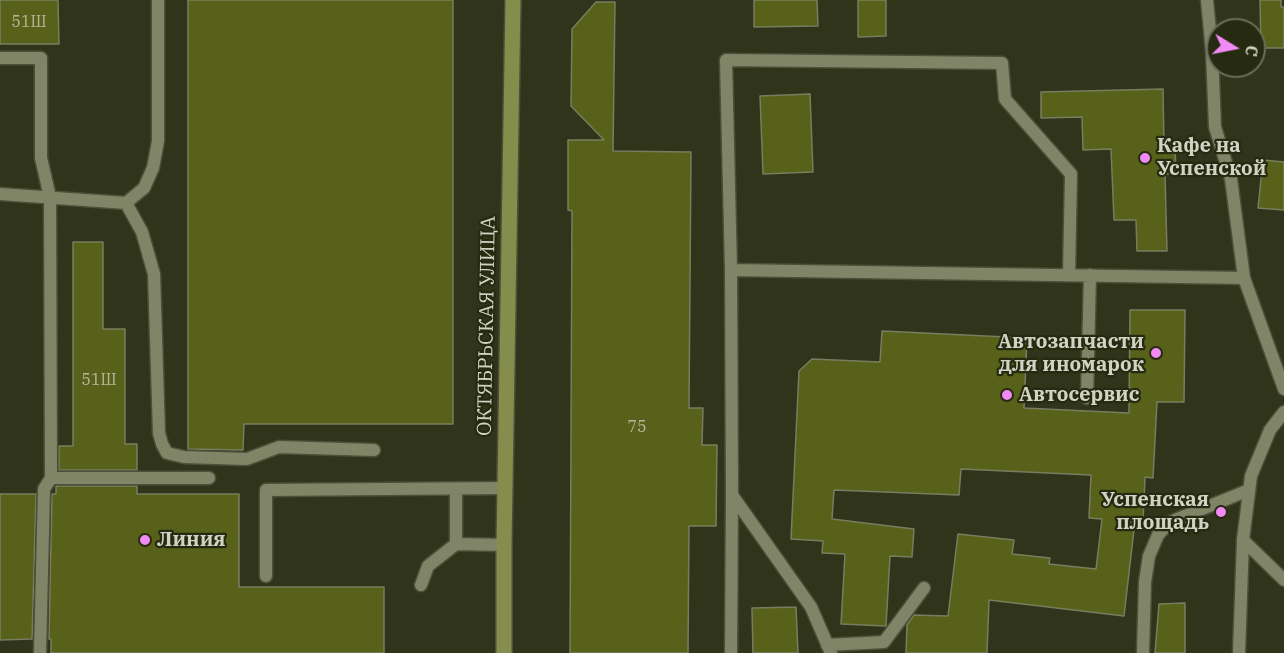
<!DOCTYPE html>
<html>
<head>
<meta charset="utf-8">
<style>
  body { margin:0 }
  #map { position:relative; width:1284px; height:653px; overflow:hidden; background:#30341a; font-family:"IBM Plex Serif",serif }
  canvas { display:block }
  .north { position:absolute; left:1206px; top:18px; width:60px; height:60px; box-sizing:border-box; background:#262a10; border:2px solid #6a6e58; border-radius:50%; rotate:100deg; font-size:16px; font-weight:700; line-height:24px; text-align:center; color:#d1d4c5 }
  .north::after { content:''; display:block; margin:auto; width:21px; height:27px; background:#f18af4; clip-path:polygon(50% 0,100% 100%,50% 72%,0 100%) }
</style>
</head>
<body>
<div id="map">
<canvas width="1284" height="653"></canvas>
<div class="north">С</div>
</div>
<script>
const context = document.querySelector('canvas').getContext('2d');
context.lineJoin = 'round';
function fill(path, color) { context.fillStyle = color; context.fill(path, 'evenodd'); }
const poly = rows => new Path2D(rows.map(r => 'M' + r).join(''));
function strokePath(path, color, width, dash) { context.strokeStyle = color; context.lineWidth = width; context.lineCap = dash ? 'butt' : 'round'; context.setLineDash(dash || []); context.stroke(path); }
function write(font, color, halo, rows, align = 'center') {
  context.font = font + ' "IBM Plex Serif",serif'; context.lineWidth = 4.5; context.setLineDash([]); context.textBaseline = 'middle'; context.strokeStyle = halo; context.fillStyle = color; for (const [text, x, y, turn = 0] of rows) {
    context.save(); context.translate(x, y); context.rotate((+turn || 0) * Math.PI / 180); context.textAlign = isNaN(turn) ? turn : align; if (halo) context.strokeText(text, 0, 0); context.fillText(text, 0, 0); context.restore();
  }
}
const building = poly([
  [0,0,58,0,59,44,0,44,0,0],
  [188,0,453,0,453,424,244,424,243,450,188,449,188,0],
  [754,0,817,0,818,26,754,27,754,0],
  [858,0,886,0,886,36,858,37,858,0],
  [1260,0,1281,0,1281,7,1284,7,1284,48,1261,48,1260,0],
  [596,2,615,2,613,151,691,152,689,408,703,408,702,445,717,445,716,526,689,526,688,653,570,653,572,211,568,210,568,140,604,140,571,106,572,29,596,2],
  [1163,89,1164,146,1175,146,1176,174,1165,174,1167,251,1137,251,1136,220,1114,220,1111,149,1083,150,1082,117,1041,118,1041,92,1163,89],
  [810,94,813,172,763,174,760,96,810,94],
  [1263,160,1284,162,1284,210,1258,208,1263,160],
  [73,242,103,242,103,329,125,329,125,444,137,444,137,470,59,470,59,446,73,446,73,242],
  [1130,310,1185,310,1184,402,1157,402,1153,478,1145,477,1143,521,1135,521,1124,616,989,600,987,653,906,653,907,625,914,615,948,616,958,534,1014,540,1012,554,1050,558,1049,564,1096,569,1102,519,1089,518,1091,475,961,469,959,495,834,490,832,519,914,529,912,557,890,556,886,626,841,624,845,554,822,553,823,541,791,539,799,371,812,359,880,362,882,331,1027,338,1024,408,1129,413,1130,310],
  [56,486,137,486,137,494,239,494,239,587,384,587,384,653,51,653,51,639,49,639,52,494,56,494,56,486],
  [0,494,36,494,32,639,0,640,0,494],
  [1185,603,1185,653,1155,653,1159,604,1185,603],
  [796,607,798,653,753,653,752,608,796,607]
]);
fill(building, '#58611a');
strokePath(building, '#787d60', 1.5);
const service = poly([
  [158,0,158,141,153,168,144,188,126,203,142,232,154,274,159,433,162,444,167,453,184,457,247,459,279,447,374,450],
  [0,58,41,58,41,158,50,197,51,478,44,489,40,653],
  [0,194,126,203],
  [731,270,732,495,731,653],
  [1069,275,1071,174,1005,99,1002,63,726,60,731,270,1244,278],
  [1087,398,1090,275],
  [51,478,209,478],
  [456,489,456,544],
  [732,495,811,607,831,653],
  [266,576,266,490,505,488],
  [421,585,428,566,456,544,504,545],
  [827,645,884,642,924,588],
  [1143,653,1145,582,1149,556,1158,535,1170,522,1249,490]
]);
const minor = poly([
  [1207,0,1212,52,1215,127,1231,179,1244,278,1284,389],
  [1243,540,1284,580]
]);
const tertiary = poly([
  [1239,653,1243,540,1251,476,1270,430,1284,412]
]);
const primary = poly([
  [504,653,504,545,513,0]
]);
strokePath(service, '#4c5039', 15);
strokePath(minor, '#4c5039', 15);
strokePath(tertiary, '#4c5039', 15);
strokePath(primary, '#4c5039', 18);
strokePath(service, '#808568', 12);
strokePath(minor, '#808568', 12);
strokePath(tertiary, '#808568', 12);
strokePath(primary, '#848d4b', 15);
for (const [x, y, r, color] of [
  [1145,158,6,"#f18af4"],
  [1156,353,6,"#f18af4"],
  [1007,395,6,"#f18af4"],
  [1221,512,6,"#f18af4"],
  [145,540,6,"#f18af4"]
]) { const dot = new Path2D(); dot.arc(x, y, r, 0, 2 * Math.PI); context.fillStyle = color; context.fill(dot); strokePath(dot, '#262a10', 2); }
write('16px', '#b3b79a', null, [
  ["51Ш",29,22],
  ["51Ш",99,380],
  ["75",637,427]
]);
write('bold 20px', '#d1d4c5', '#262a10', [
  ["Кафе на",1157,146],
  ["Успенской",1157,169],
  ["Автозапчасти",1144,342,"right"],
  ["для иномарок",1144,365,"right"],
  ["Автосервис",1019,395],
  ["Успенская",1209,500,"right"],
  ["площадь",1209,523,"right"],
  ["Линия",157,540]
], 'left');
write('20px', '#d1d4c5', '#262a10', [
  ["ОКТЯБРЬСКАЯ УЛИЦА",487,326,-89]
]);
</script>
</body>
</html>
